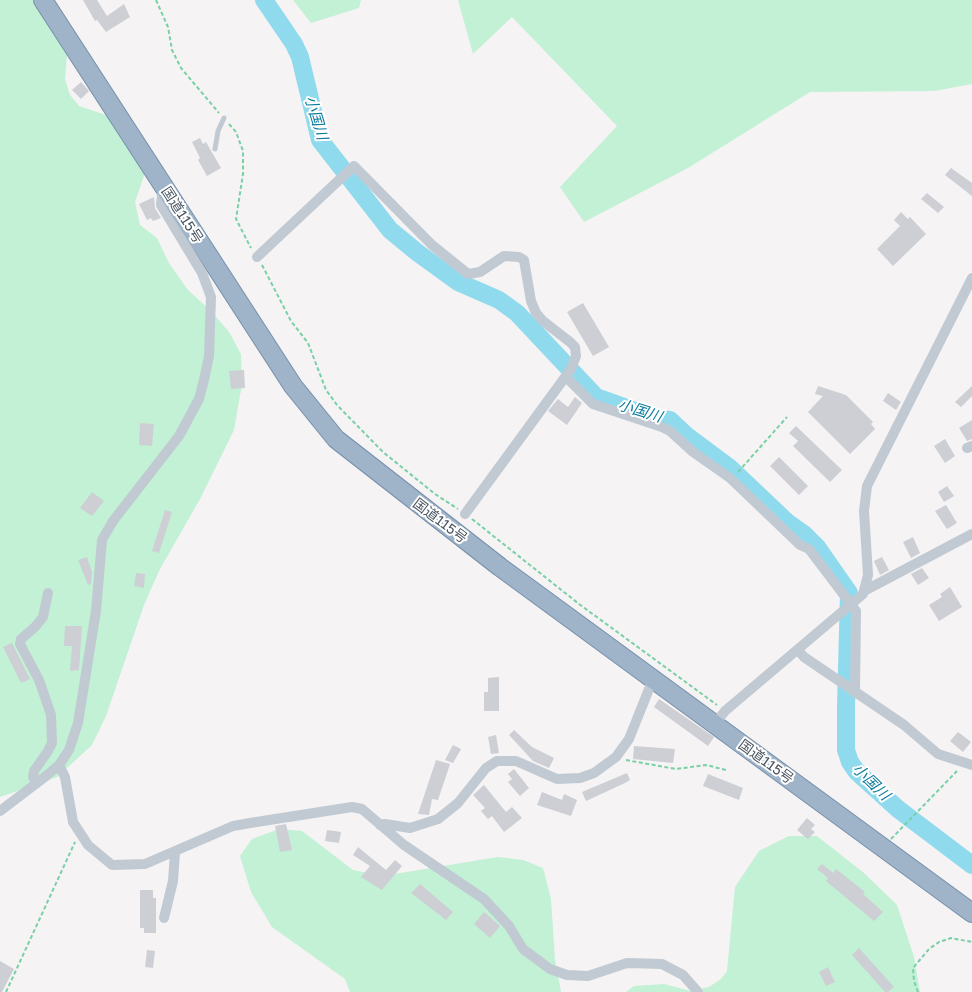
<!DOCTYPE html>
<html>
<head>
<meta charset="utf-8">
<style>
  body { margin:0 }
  canvas { display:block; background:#f5f3f3 }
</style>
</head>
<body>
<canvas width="972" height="992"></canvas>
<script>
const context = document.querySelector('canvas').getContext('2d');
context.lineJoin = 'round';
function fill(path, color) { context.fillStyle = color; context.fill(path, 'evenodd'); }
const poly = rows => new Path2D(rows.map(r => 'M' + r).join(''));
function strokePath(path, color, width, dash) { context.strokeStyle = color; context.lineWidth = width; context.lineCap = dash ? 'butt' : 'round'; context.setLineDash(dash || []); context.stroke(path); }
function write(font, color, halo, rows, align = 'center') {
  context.font = font + ' "Golos Text","Noto Sans JP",sans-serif'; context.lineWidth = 4; context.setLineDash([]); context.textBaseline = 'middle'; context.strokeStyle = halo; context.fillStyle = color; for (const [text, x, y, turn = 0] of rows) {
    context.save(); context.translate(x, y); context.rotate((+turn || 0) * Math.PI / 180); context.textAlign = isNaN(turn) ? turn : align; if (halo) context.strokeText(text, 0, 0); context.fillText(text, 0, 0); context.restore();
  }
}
fill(poly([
  [0,0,37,0,68,41,65,79,70,95,79,106,109,116,145,173,135,202,140,225,157,238,169,263,188,290,212,312,229,332,241,354,242,384,234,430,200,499,160,569,144,605,106,716,92,745,57,777,0,797],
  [293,0,361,0,359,8,311,23],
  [458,0,972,0,972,84,934,91,810,92,688,168,584,222,560,187,617,126,512,17,473,54],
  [279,829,302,831,353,870,382,876,498,857,523,860,543,868,551,899,555,960,561,992,350,992,345,979,272,927,251,892,240,856,252,839],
  [789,836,817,836,864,873,897,905,914,957,920,992,626,992,634,986,664,984,691,991,709,987,721,979,727,971,735,887,759,851]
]), '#c3f1d5');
strokePath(poly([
  [264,0,294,44,300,57,320,140,390,230,418,253,458,282,499,300,517,313,596,397,649,416,670,420,687,436,730,468,787,522,804,534,817,547,849,593,846,707,846,750,850,762,857,772,898,809,972,865]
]), '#90daee', 18);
fill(poly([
  [83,0,97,0,107,16,124,4,130,17,106,32,97,20,95,21],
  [81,82,89,91,81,99,72,90],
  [200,138,203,144,206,142,221,168,207,176,198,160,200,158,192,142],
  [951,168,972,183,972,196,945,175],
  [927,193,944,207,938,213,921,199],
  [154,197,155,208,161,218,153,221,151,218,147,220,139,204],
  [901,212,908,219,910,217,926,234,893,266,877,249,900,226,894,220],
  [583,303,609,347,593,356,567,312],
  [244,370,245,388,231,389,229,371],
  [818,386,846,395,873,422,871,424,875,429,850,454,808,412,823,396,815,394],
  [972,386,972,396,961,407,955,402],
  [888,393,901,402,896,410,883,401],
  [575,397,582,403,567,425,548,411,558,399,568,407],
  [972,420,972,439,967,441,959,428],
  [140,423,154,424,152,446,139,445],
  [796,426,842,470,830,482,793,446,798,441,789,433],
  [945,439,955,456,945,463,934,446],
  [779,457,808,486,799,495,770,466],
  [947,486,954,496,944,502,938,492],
  [92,492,104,501,92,516,80,508],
  [946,505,957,523,947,529,935,511],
  [165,510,172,512,159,553,152,551],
  [913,537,920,553,911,558,903,542],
  [87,557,92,572,91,584,88,585,78,560],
  [882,557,889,570,880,575,874,561],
  [922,568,929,578,918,585,911,574],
  [136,573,145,574,144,588,134,586],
  [950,587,962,607,939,621,929,605,942,597,940,594],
  [65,626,82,626,79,670,70,671,72,646,64,646],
  [12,643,30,679,21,683,3,647],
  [499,677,499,711,484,711,484,692,488,692,488,678],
  [659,699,714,737,708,746,654,707],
  [514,730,532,747,554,758,549,768,533,761,509,735],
  [958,732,971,742,963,752,950,741],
  [496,735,499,753,491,754,488,737],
  [453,745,461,749,453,763,445,760],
  [634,746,675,749,673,763,633,759],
  [436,760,450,764,438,800,432,799,429,815,418,814],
  [514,769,529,788,520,796,508,782,512,779,508,774],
  [627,773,630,780,625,783,586,801,582,792],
  [708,774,743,788,739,800,703,786],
  [484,785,506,812,512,807,522,818,504,832,492,816,488,819,481,811,485,808,473,795],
  [542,792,562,800,564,794,577,800,571,816,537,805],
  [807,818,815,825,811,829,815,832,808,839,797,830],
  [286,824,292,850,280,852,275,826],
  [327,830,341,832,339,843,325,841],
  [358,847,386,870,395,860,402,866,382,890,361,877,370,866,353,855],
  [822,864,833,873,836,869,865,892,863,894,883,912,874,921,826,881,828,878,817,869],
  [420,884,453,912,446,920,411,893],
  [140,890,153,890,153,898,156,898,156,933,144,933,144,928,140,928],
  [484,912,500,926,490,938,474,924],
  [859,948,894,987,888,992,885,992,852,955],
  [147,950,155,951,153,968,145,967],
  [0,961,14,969,2,992,0,992],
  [828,967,835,982,826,986,819,972]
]), '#cdcfd5');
const trunk = poly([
  [43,0,293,386,336,439,500,567,972,913]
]);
strokePath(trunk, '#7690ad', 20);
strokePath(poly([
  [156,0,168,27,172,50,181,68,219,113],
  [229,124,236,132,243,151,243,174,236,219,251,248],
  [262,265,291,321,308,343,326,390,337,405,383,452,435,494,458,509],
  [738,472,787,417],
  [472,519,579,604,717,705],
  [626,760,676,769,706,765,726,770],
  [891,839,957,771],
  [6,992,75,842],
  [918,992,914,981,913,968,929,949,939,942,951,938,972,942]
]), '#7ad0a6', 2, [4, 2.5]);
strokePath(poly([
  [215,149,218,131,224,118]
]), '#c1cad2', 5);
strokePath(poly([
  [257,257,354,166,432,245,468,274,480,272,504,256,519,257,524,260,531,301,536,313,543,321,570,342,575,347,576,356,571,369,465,514],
  [566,377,593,404,662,427,670,431,693,452,730,478,800,545,809,549,856,611,855,693],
  [967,448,972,446],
  [864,591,972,534],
  [798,650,804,657,904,725,938,754,972,765],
  [715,724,725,711,863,594,868,575,864,511,867,486,972,278],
  [59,765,65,777,73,822,88,845,112,865,145,864,233,826,250,823,352,807,362,809,404,845,484,899,509,926,523,949,550,969,567,975,588,976,627,963,662,964,683,975,698,992],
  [37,783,33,777,34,771,48,751,52,743,51,715,39,680,20,644,21,639,35,627,43,617,48,593],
  [0,811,46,776,59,765,69,750,78,723,96,611,102,540,113,521,179,436,199,399,204,380,209,356,211,297,202,273,161,205,163,186],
  [380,825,385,824,410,828,438,819,458,803,486,768,497,761,516,761,557,779,580,778,594,773,616,757,629,739,653,679],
  [164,918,173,881,175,852]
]), '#c1cad2', 10);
strokePath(trunk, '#9fb4c9', 18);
write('14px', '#4a5661', '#fff', [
  ["国道115号",182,215,57],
  ["国道115号",440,521,37],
  ["国道115号",766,762,36]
]);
write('italic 15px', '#0c7c9b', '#fff', [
  ["小国川",316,118,73],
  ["小国川",640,411,17],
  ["小国川",871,782,44]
]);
</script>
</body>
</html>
